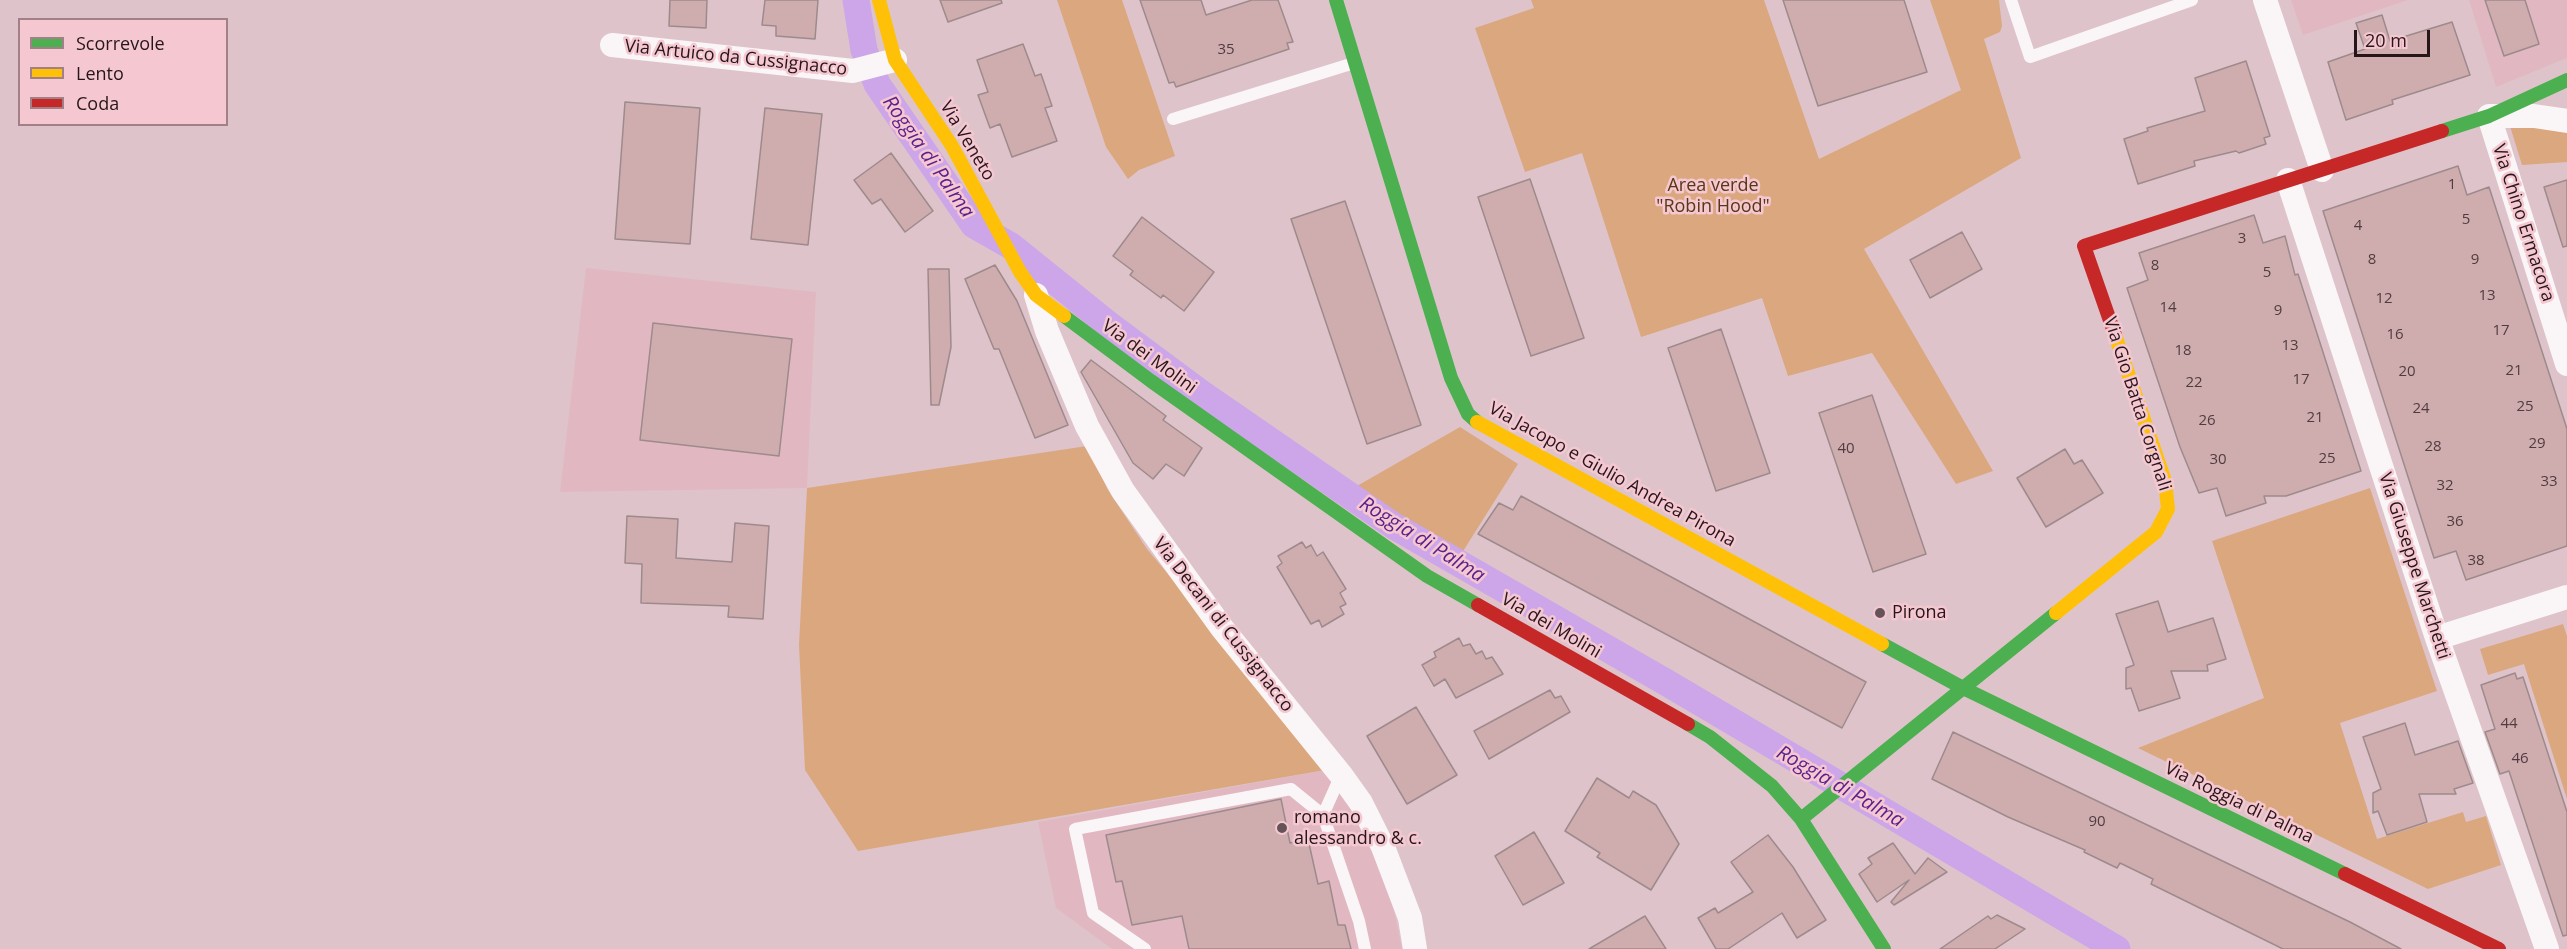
<!DOCTYPE html>
<html>
<head>
<meta charset="utf-8">
<style>
  body { margin:0 }
  #map { position:relative; width:2567px; height:949px; overflow:hidden; background:#dec4ca; font-family:"Open Sans",sans-serif }
  canvas { display:block }
  .legend { position:absolute; left:18px; top:18px; width:210px; height:108px; box-sizing:border-box; background:#f5c7d1; border:2px solid #a28088; margin:0; padding:8px 10px; list-style:none; font-size:18px; color:#26161a }
  .legend li { display:flex; align-items:center; gap:12px; height:30px }
  .legend b { width:30px; border:2px solid #a28088 }
  .scale { position:absolute; left:2354px; top:30px; width:76px; height:27px; box-sizing:border-box; border:3px solid #26161a; border-top:0; padding-left:8px; font-size:18px; line-height:21px; white-space:nowrap; color:#26161a; -webkit-text-stroke:4px #f5c7d1; paint-order:stroke }
</style>
</head>
<body>
<div id="map">
<canvas width="2567" height="949"></canvas>
<ul class="legend">
<li><b style="height:8px;background:#4caf50"></b>Scorrevole</li>
<li><b style="height:8px;background:#ffc107"></b>Lento</li>
<li><b style="height:8px;background:#c62828"></b>Coda</li>
</ul>
<div class="scale">20 m</div>
</div>
<script>
const context = document.querySelector('canvas').getContext('2d');
context.lineJoin = 'round';
function fill(path, color) { context.fillStyle = color; context.fill(path, 'evenodd'); }
const poly = rows => new Path2D(rows.map(r => 'M' + r).join(''));
function strokePath(path, color, width, dash) { context.strokeStyle = color; context.lineWidth = width; context.lineCap = dash ? 'butt' : 'round'; context.setLineDash(dash || []); context.stroke(path); }
function write(font, color, halo, rows, align = 'center') {
  context.font = font + ' "Open Sans",sans-serif'; context.lineWidth = 5; context.setLineDash([]); context.textBaseline = 'middle'; context.strokeStyle = halo; context.fillStyle = color; for (const [text, x, y, turn = 0] of rows) {
    context.save(); context.translate(x, y); context.rotate((+turn || 0) * Math.PI / 180); context.textAlign = isNaN(turn) ? turn : align; if (halo) context.strokeText(text, 0, 0); context.fillText(text, 0, 0); context.restore();
  }
}
fill(poly([
  [2291,0,2408,0,2303,35],
  [2469,0,2567,0,2567,58,2496,87],
  [586,268,816,292,807,488,560,492],
  [1331,769,1370,841,1393,905,1402,949,1112,949,1056,908,1038,822]
]), '#e1b8c2');
fill(poly([
  [1057,0,1122,0,1175,156,1139,170,1128,179,1106,147],
  [1531,0,1764,0,1819,159,1961,90,1930,0,1999,0,2002,26,2000,32,1984,39,2021,158,1864,249,1993,471,1956,484,1872,353,1788,376,1762,298,1641,337,1582,153,1525,172,1475,28,1534,8],
  [2510,126,2567,129,2567,162,2522,165],
  [1460,427,1518,464,1460,556,1414,528,1357,486],
  [1087,446,1108,490,1147,549,1331,769,858,851,805,770,799,645,807,488],
  [2370,488,2437,691,2340,723,2377,839,2463,812,2466,822,2486,816,2501,865,2428,889,2138,748,2264,698,2212,541],
  [2563,624,2567,636,2567,799,2524,664,2488,675,2480,649]
]), '#dba77f');
strokePath(poly([
  [856,0,864,50,877,84,974,225,1011,246,1108,324,1201,393,1394,526,1669,684,2117,949]
]), '#cca6e9', 27);
const building = poly([
  [670,0,707,0,706,28,669,26,670,0],
  [765,0,818,0,815,39,776,36,776,26,762,25,765,0],
  [940,0,1001,0,1002,3,948,22,940,0],
  [1140,0,1201,0,1206,15,1252,0,1278,0,1293,42,1287,43,1289,49,1176,87,1174,82,1169,83,1140,0],
  [1783,0,1904,0,1927,72,1818,106,1783,0],
  [2485,0,2525,0,2539,44,2504,56,2485,0],
  [2382,15,2390,41,2452,22,2470,75,2392,100,2393,104,2346,120,2328,62,2365,49,2356,23,2382,15],
  [1023,44,1035,76,1041,74,1052,106,1045,108,1057,141,1012,157,1000,124,990,128,978,95,988,92,977,60,1023,44],
  [2246,61,2270,136,2264,138,2266,144,2239,153,2236,151,2194,161,2195,166,2138,184,2124,139,2148,131,2147,128,2205,111,2195,78,2246,61],
  [625,102,700,108,690,244,615,239,625,102],
  [765,108,822,114,808,245,751,239,765,108],
  [891,153,933,211,905,232,881,199,872,204,854,180,891,153],
  [2458,166,2467,195,2489,187,2567,429,2567,546,2466,580,2456,551,2434,558,2323,211,2458,166],
  [1530,179,1584,338,1531,356,1478,197,1530,179],
  [2567,180,2567,246,2563,247,2544,187,2567,180],
  [1345,201,1421,425,1367,444,1291,219,1345,201],
  [2254,215,2263,243,2285,236,2295,275,2298,274,2361,471,2286,496,2264,496,2266,503,2226,516,2217,488,2199,493,2180,447,2127,288,2148,280,2139,253,2254,215],
  [1142,217,1214,272,1184,311,1163,295,1161,298,1130,275,1133,271,1113,256,1142,217],
  [1962,232,1982,269,1930,298,1910,260,1962,232],
  [995,265,1017,301,1068,425,1035,438,999,349,994,349,965,279,995,265],
  [928,269,949,269,951,347,939,405,931,405,928,269],
  [653,323,792,339,779,456,640,440,653,323],
  [1721,329,1770,473,1716,491,1668,348,1721,329],
  [1091,360,1166,416,1163,420,1202,448,1184,476,1166,464,1153,479,1133,463,1081,372,1091,360],
  [1872,395,1926,554,1873,572,1819,413,1872,395],
  [2065,449,2074,464,2082,460,2103,493,2046,527,2017,478,2065,449],
  [1521,496,1866,682,1842,728,1478,534,1499,503,1513,510,1521,496],
  [627,516,678,519,676,558,732,562,735,523,769,526,763,619,728,617,729,606,641,603,642,564,625,563,627,516],
  [1302,542,1306,548,1311,545,1317,556,1323,552,1346,589,1340,593,1346,604,1340,607,1344,614,1322,627,1319,620,1311,624,1277,567,1282,563,1278,556,1302,542],
  [2158,601,2168,632,2213,618,2226,659,2207,665,2208,671,2171,671,2180,698,2139,711,2131,688,2126,689,2126,668,2134,665,2116,614,2158,601],
  [1459,638,1463,646,1470,644,1476,654,1482,651,1486,659,1492,657,1503,674,1456,698,1445,679,1434,686,1422,665,1436,657,1434,652,1459,638],
  [2515,673,2517,679,2523,677,2567,812,2567,935,2563,936,2509,771,2500,774,2485,732,2495,729,2481,685,2515,673],
  [1550,690,1555,698,1561,696,1570,712,1489,759,1474,731,1550,690],
  [1416,707,1457,775,1407,804,1367,736,1416,707],
  [2405,723,2415,755,2458,741,2473,783,2454,789,2456,794,2419,794,2427,822,2387,835,2378,811,2373,813,2373,793,2381,789,2363,737,2405,723],
  [1953,732,2350,922,2401,949,2283,949,2151,884,2153,879,2120,863,2117,868,2084,852,2085,850,2008,817,1932,779,1953,732],
  [1597,778,1629,798,1633,791,1656,805,1679,844,1651,890,1597,857,1600,853,1565,831,1597,778],
  [1281,799,1290,843,1308,839,1318,884,1329,881,1338,925,1345,925,1351,949,1189,949,1182,916,1132,925,1122,881,1116,882,1106,835,1281,799],
  [1534,832,1564,883,1523,905,1495,856,1534,832],
  [1768,835,1793,867,1826,920,1797,938,1782,913,1728,949,1716,949,1698,918,1715,908,1718,913,1753,892,1731,862,1768,835],
  [1893,843,1915,874,1928,858,1947,872,1894,905,1891,902,1909,880,1877,902,1859,874,1872,864,1868,858,1893,843],
  [1997,915,2025,929,1995,949,1940,949,1988,916,1991,919,1997,915],
  [1645,916,1666,949,1589,949,1645,916]
]);
fill(building, '#cfadaf');
strokePath(building, '#9d8a8c', 1.5);
strokePath(poly([
  [2011,0,2030,57,2192,0],
  [1173,119,1354,63],
  [1341,775,1323,815,1359,921,1365,949],
  [1145,949,1093,913,1075,829,1291,789,1323,815]
]), '#faf6f7', 12);
strokePath(poly([
  [2265,0,2322,170],
  [612,45,853,71,895,60],
  [2567,121,2534,116,2489,116,2567,364],
  [2288,180,2437,638,2547,949],
  [1036,295,1047,331,1087,426,1123,491,1222,628,1341,775,1361,803,1383,847,1410,918,1415,949],
  [2437,638,2567,597]
]), '#faf6f7', 24);
strokePath(poly([
  [1336,0,1451,378,1468,414,1477,422],
  [2442,131,2489,116,2567,80],
  [1064,316,1151,381,1427,576,1478,605],
  [1882,644,1963,688,2345,874],
  [1688,724,1710,737,1772,786,1801,819,1884,949],
  [1801,819,2056,613]
]), '#4caf50', 14);
strokePath(poly([
  [879,0,895,60,952,146,1020,272,1036,295,1064,316],
  [1477,422,1882,644],
  [2056,613,2156,532,2168,509,2165,481,2115,335]
]), '#ffc107', 14);
strokePath(poly([
  [2115,335,2084,246,2442,131],
  [1478,605,1688,724],
  [2345,874,2499,949]
]), '#c62828', 14);
for (const [x, y, r, color] of [
  [1880,613,6,"#665358"],
  [1282,828,6,"#665358"]
]) { const dot = new Path2D(); dot.arc(x, y, r, 0, 2 * Math.PI); context.fillStyle = color; context.fill(dot); strokePath(dot, '#f5c7d1', 2); }
write('15px', '#503c3f', null, [
  ["35",1226,50],
  ["1",2452,185],
  ["5",2466,220],
  ["4",2358,226],
  ["3",2242,239],
  ["8",2372,260],
  ["9",2475,260],
  ["8",2155,266],
  ["5",2267,273],
  ["13",2487,296],
  ["12",2384,299],
  ["14",2168,308],
  ["9",2278,311],
  ["17",2501,331],
  ["16",2395,335],
  ["13",2290,346],
  ["18",2183,351],
  ["21",2514,371],
  ["20",2407,372],
  ["17",2301,380],
  ["22",2194,383],
  ["25",2525,407],
  ["24",2421,409],
  ["21",2315,418],
  ["26",2207,421],
  ["29",2537,444],
  ["28",2433,447],
  ["40",1846,449],
  ["25",2327,459],
  ["30",2218,460],
  ["33",2549,482],
  ["32",2445,486],
  ["36",2455,522],
  ["38",2476,561],
  ["44",2509,724],
  ["46",2520,759],
  ["90",2097,822]
]);
write('18px', '#26161a', '#f5c7d1', [
  ["Via Artuico da Cussignacco",736,58,6],
  ["Via Veneto",967,141,59],
  ["Via Chino Ermacora",2523,223,72],
  ["Via dei Molini",1149,357,36],
  ["Via Gio Batta Corgnali",2137,404,72],
  ["Via Jacopo e Giulio Andrea Pirona",1612,475,29],
  ["Via Giuseppe Marchetti",2414,566,72],
  ["Via Decani di Cussignacco",1223,625,52],
  ["Via dei Molini",1551,626,30],
  ["Via Roggia di Palma",2239,803,26]
]);
write('18px', '#573715', '#f5c7d1', [
  ["Area verde",1713,186],
  ["\"Robin Hood\"",1713,207]
]);
write('18px', '#26161a', '#f5c7d1', [
  ["Pirona",1892,613],
  ["romano",1294,818],
  ["alessandro & c.",1294,839]
], 'left');
write('italic 20px', '#591f8a', '#f5c7d1', [
  ["Roggia di Palma",928,157,55],
  ["Roggia di Palma",1422,540,32],
  ["Roggia di Palma",1840,787,30]
]);
</script>
</body>
</html>
